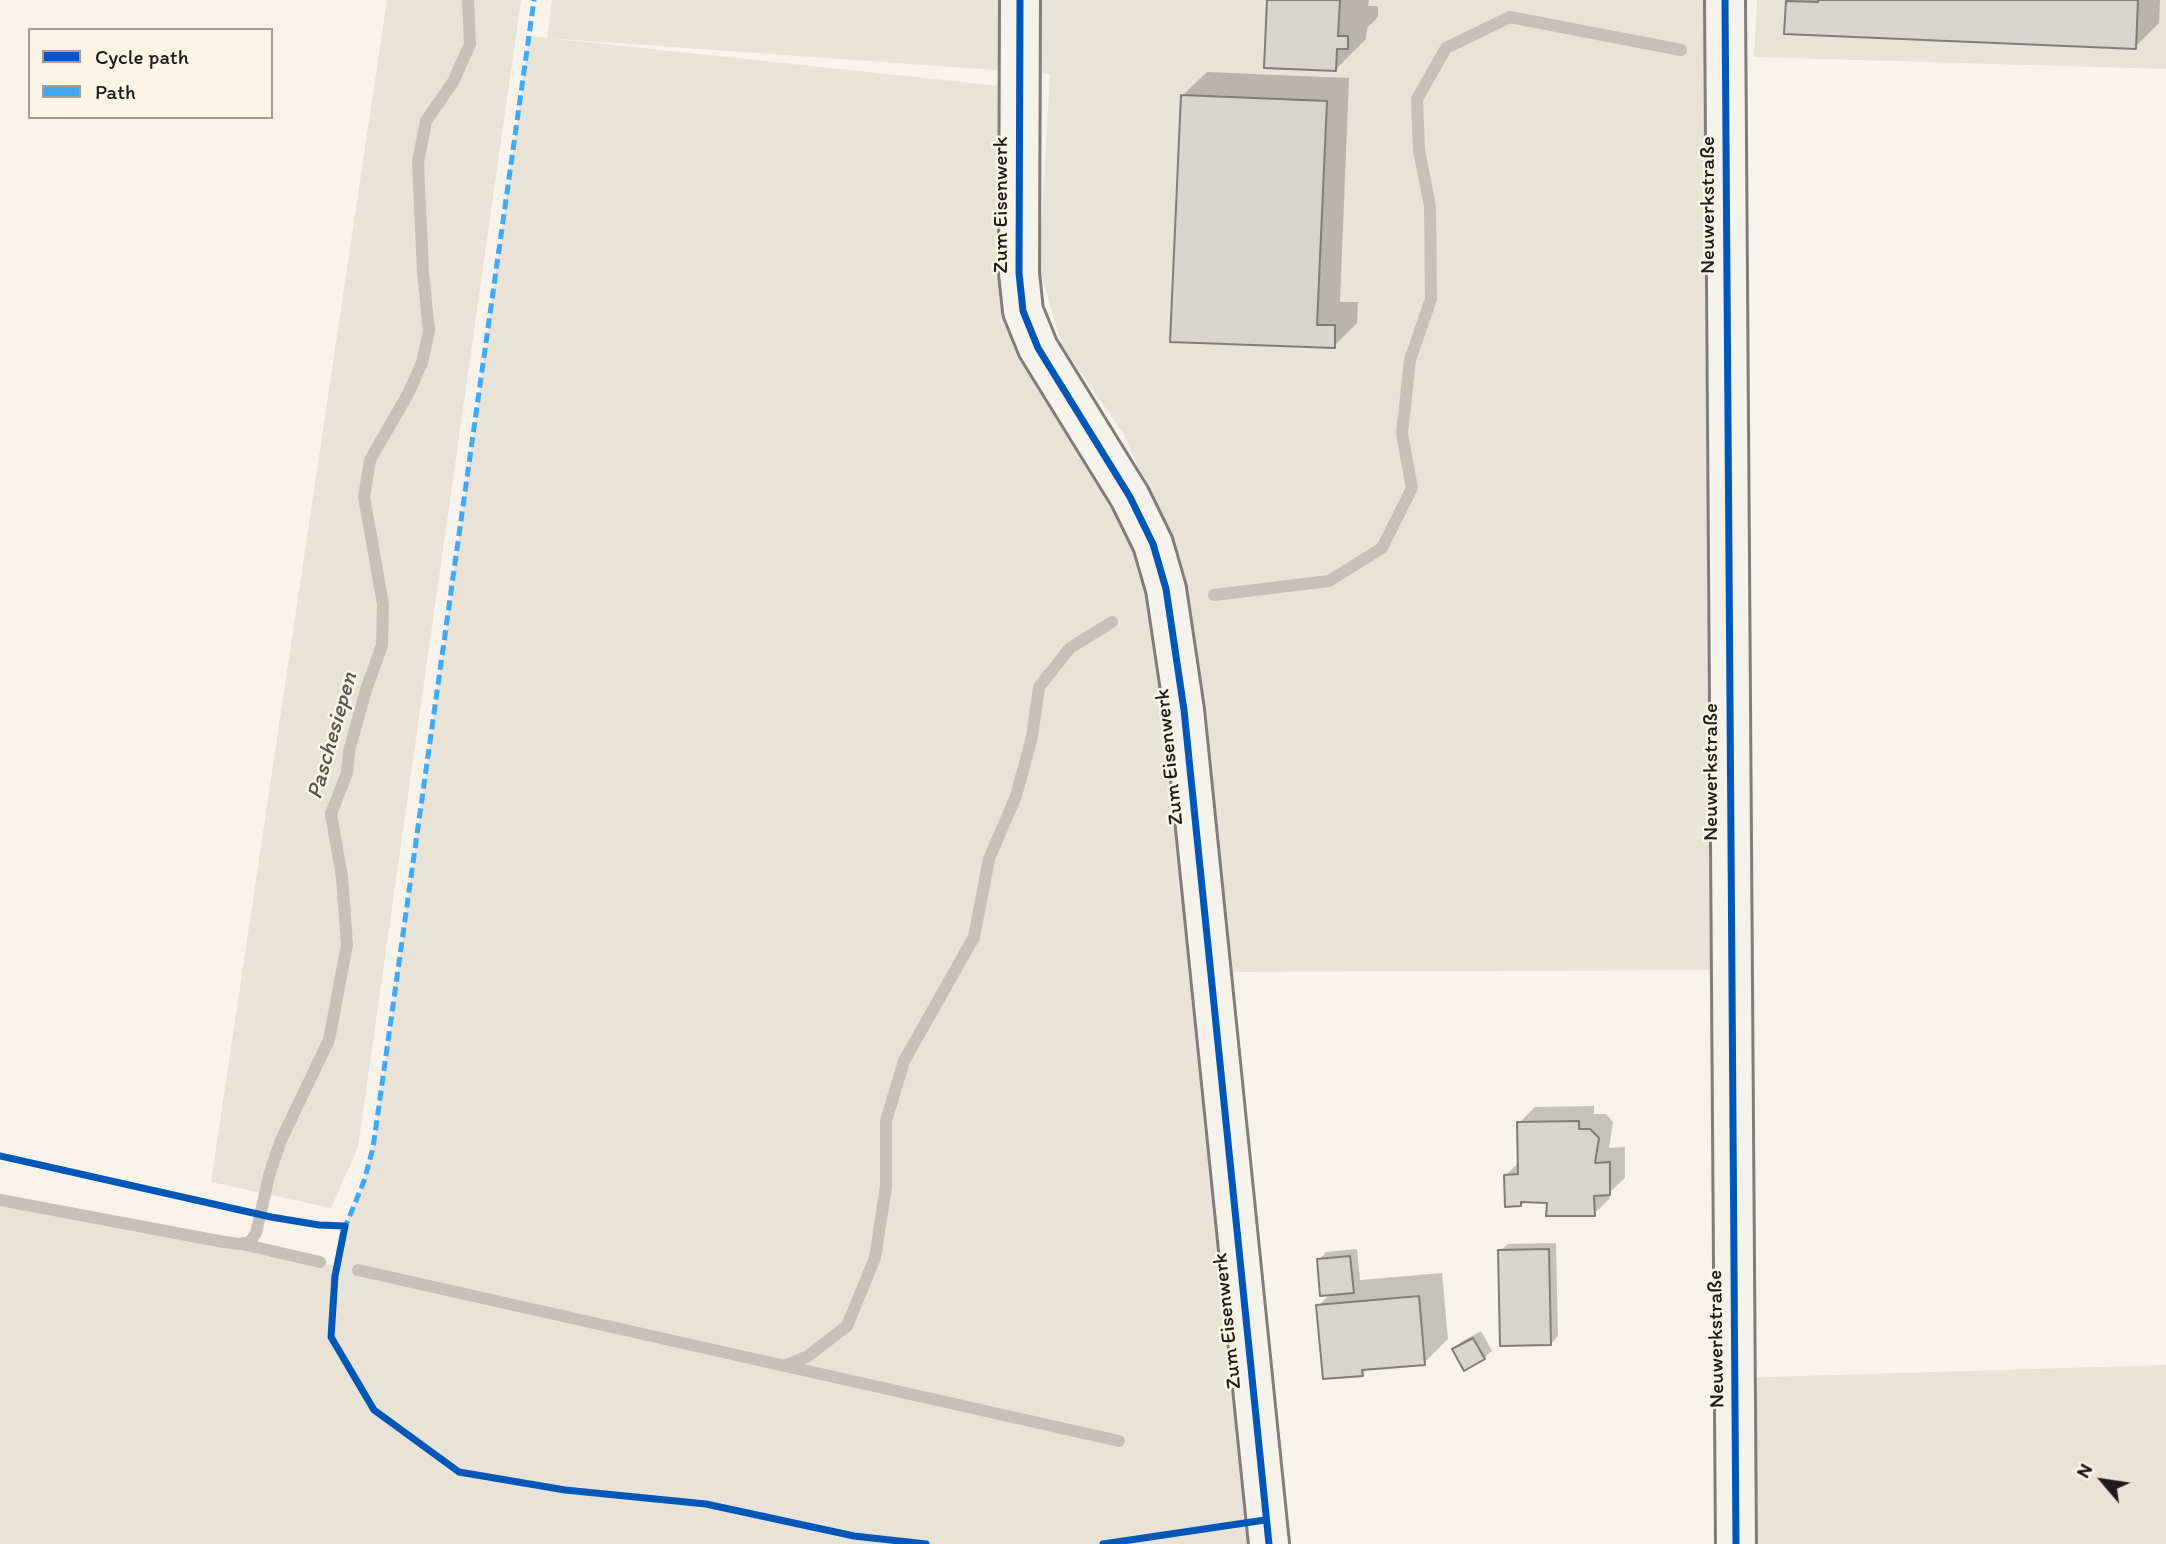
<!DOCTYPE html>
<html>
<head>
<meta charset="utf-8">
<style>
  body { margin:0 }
  #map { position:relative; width:2166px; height:1544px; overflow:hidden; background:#f7f3ea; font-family:Itim,sans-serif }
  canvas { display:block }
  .legend { position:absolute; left:28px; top:28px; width:245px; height:91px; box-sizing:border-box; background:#fcf5e5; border:2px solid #a29e95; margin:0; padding:9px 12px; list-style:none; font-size:21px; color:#1c1c1c }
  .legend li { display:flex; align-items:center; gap:14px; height:35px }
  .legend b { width:35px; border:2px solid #a29e95 }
  .north { position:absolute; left:2068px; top:1446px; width:70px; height:70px; -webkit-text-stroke:5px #fcf5e5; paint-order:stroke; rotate:299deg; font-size:19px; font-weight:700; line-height:28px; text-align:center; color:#1c1c1c }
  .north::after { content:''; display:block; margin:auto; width:24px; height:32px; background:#1c1c1c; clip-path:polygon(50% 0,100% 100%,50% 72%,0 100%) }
</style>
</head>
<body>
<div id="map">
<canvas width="2166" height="1544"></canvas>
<ul class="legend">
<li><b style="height:9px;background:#0057b8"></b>Cycle path</li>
<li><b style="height:9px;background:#3fa9f5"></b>Path</li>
</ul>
<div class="north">N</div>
</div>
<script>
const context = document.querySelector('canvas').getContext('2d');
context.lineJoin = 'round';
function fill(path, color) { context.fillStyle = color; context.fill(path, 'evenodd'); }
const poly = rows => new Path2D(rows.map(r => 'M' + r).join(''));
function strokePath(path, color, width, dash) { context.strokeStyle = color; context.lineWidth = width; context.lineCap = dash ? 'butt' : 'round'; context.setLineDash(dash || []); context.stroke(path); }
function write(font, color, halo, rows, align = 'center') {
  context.font = font + ' Itim,sans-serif'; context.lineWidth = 5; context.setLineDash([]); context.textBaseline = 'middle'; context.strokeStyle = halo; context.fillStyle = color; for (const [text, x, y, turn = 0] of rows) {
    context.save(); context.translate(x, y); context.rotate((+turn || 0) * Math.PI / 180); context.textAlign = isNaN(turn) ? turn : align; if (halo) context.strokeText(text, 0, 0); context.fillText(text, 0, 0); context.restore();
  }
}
fill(poly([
  [552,0,1369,0,1369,490,1180,559,1123,433,1062,346,1039,268,1050,74,547,38],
  [1757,0,2166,0,2166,69,1754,57]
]), '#e8e3d7');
fill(poly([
  [387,0,521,0,358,1147,331,1208,211,1182],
  [1369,0,1725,0,1731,970,1210,972,1269,1544,0,1544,0,1200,337,1266,345,1226,364,1181,373,1148,529,36,1019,88,1019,273,1131,497,1369,490],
  [2166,1365,2166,1544,1736,1544,1735,1378]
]), '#e8e2d7');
fill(poly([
  [1269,0,1369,0,1368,6,1378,6,1378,17,1367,28,1366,39,1336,69],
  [1790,0,2160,0,2159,23,2135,47,1788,2],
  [1207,72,1349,78,1340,302,1358,302,1357,323,1334,346,1172,340,1183,95],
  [1594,1106,1594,1114,1606,1114,1613,1122,1609,1148,1625,1147,1625,1178,1609,1193,1610,1198,1594,1214,1548,1201,1525,1201,1520,1205,1506,1175,1519,1162,1519,1123,1535,1107],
  [1556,1243,1558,1336,1551,1344,1500,1251,1508,1244],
  [1357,1249,1360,1280,1442,1273,1448,1339,1424,1363,1368,1368,1362,1374,1318,1306,1330,1294,1319,1260,1326,1252],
  [1481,1331,1492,1351,1484,1358,1454,1350,1461,1342]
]), '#0003');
strokePath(poly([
  [1214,595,1329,581,1382,548,1412,488,1402,434,1410,360,1431,299,1430,206,1419,150,1417,99,1446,48,1510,17,1681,50],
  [0,1200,224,1242,239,1244,250,1242,256,1233,270,1172,281,1140,329,1040,347,945,342,877,331,814,347,773,349,751,366,690,382,645,383,604,364,497,370,460,408,394,422,363,429,331,423,272,418,162,426,121,453,82,470,44,468,0],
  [242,1244,320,1262],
  [358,1270,1119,1441],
  [784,1366,808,1356,847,1326,875,1258,886,1186,886,1121,904,1061,974,937,989,859,1016,796,1032,737,1039,687,1070,648,1112,622]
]), '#c5c1b7', 12);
const building = poly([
  [1267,0,1340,0,1338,36,1348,36,1348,49,1337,49,1336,71,1264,68,1267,0],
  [1818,0,2138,0,2136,49,1784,34,1786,1,1818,2,1818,0],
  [1181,95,1327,101,1317,325,1335,325,1335,348,1170,342,1181,95],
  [1579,1121,1579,1129,1590,1129,1599,1138,1595,1163,1610,1162,1610,1195,1594,1196,1595,1216,1546,1216,1547,1203,1521,1202,1521,1206,1505,1207,1504,1175,1518,1174,1517,1122,1579,1121],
  [1549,1249,1551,1345,1500,1346,1498,1250,1549,1249],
  [1350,1256,1354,1293,1320,1296,1317,1259,1350,1256],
  [1419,1296,1425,1365,1362,1370,1363,1376,1323,1379,1316,1305,1419,1296],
  [1473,1338,1485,1359,1464,1371,1452,1349,1473,1338]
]);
fill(building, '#d8d5cf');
strokePath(building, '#7f7d79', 2);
const minor = poly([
  [1020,0,1019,273,1023,311,1038,348,1130,497,1153,544,1166,589,1184,710,1269,1544],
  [1725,0,1736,1544]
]);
strokePath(minor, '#7f7d79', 44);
strokePath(minor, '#f5f2ec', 38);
strokePath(poly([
  [344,1230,364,1181,373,1148,534,0]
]), '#3fa9f5', 5, [10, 5]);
strokePath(poly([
  [1020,0,1019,273,1023,311,1038,348,1130,497,1153,544,1166,589,1184,710,1269,1544],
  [1725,0,1736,1544],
  [0,1156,271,1217,319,1225,345,1226,335,1276,331,1337,374,1410,459,1472,565,1490,706,1504,854,1536,926,1544],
  [1103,1544,1265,1520]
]), '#0057b8', 7);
write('21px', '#1c1c1c', '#fcf5e5', [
  ["Zum Eisenwerk",1002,205,-90],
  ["Neuwerkstraße",1709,205,-90],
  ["Zum Eisenwerk",1170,757,-96],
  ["Neuwerkstraße",1712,772,-90],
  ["Zum Eisenwerk",1228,1321,-96],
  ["Neuwerkstraße",1717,1339,-91]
]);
write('italic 23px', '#575551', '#fcf5e5', [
  ["Paschesiepen",333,736,-74]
]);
</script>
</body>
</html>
